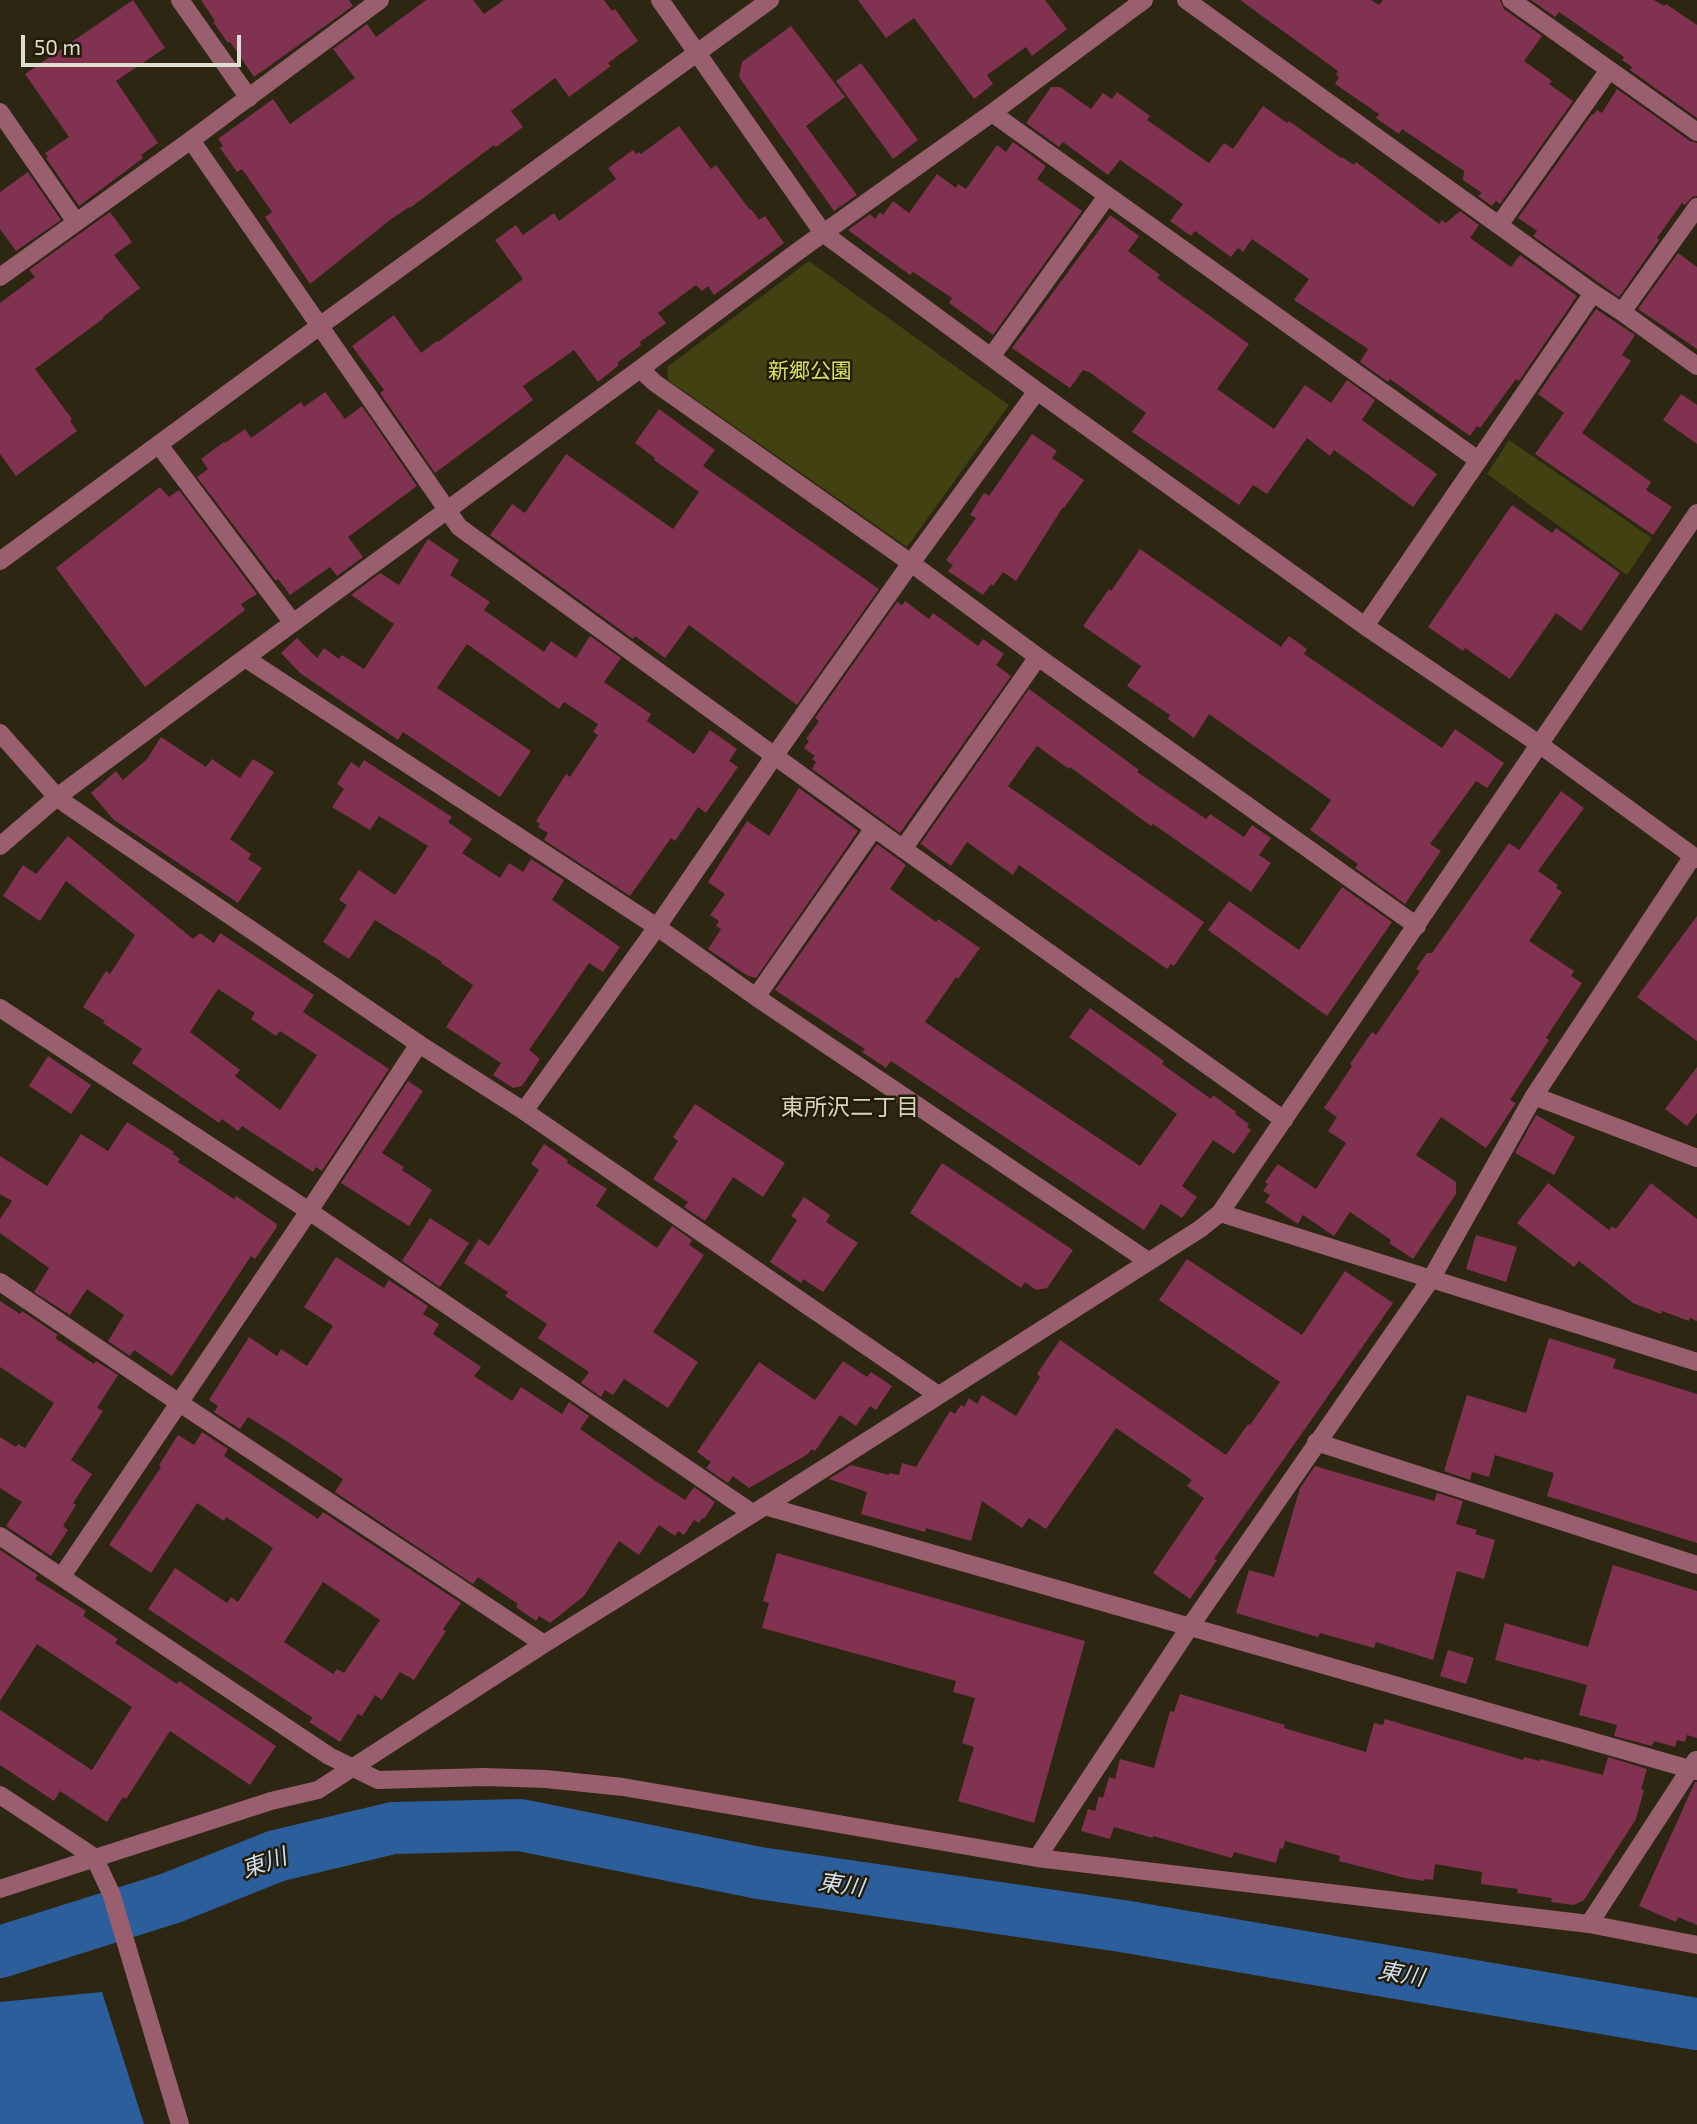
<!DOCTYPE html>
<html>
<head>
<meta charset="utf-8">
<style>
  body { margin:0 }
  #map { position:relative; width:1697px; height:2124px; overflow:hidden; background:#2c2613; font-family:"Exo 2",sans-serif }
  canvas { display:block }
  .scale { position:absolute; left:21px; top:35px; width:220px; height:32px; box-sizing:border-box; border:4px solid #e0ddd1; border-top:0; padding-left:9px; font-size:21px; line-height:24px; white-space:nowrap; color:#e0ddd1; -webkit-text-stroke:5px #221d09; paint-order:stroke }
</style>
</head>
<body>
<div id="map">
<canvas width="1697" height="2124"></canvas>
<div class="scale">50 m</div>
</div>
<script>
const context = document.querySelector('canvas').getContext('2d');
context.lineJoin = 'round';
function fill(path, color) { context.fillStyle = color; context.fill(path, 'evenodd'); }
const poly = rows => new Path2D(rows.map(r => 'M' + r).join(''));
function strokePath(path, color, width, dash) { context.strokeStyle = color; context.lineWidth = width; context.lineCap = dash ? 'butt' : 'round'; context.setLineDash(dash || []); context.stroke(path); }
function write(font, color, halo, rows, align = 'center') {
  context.font = font + ' "Exo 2","Noto Sans JP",sans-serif'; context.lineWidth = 5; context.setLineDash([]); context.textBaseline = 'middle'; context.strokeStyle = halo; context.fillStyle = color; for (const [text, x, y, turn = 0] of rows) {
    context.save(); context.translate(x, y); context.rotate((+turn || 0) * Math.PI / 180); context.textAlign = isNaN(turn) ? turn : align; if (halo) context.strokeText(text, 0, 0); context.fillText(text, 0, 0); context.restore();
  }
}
fill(poly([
  [809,261,1009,405,907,547,668,380,667,367],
  [1509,440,1652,538,1627,575,1487,474]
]), '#414112');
fill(poly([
  [102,1992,144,2124,0,2124,0,2002]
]), '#2c5e9c');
strokePath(poly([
  [0,1952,171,1898,276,1856,393,1828,520,1825,759,1873,1122,1926,1697,2024]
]), '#2c5e9c', 52);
fill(poly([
  [133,0,165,48,116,81,158,143,141,155,143,158,79,206,46,158,48,157,45,153,69,137,25,74],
  [201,0,349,0,353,6,254,77,230,42,228,43,213,22,215,21],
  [426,0,473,0,484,14,504,0,604,0,612,11,615,9,638,41,608,63,611,66,569,97,555,78,511,111,523,127,496,147,494,145,410,208,409,207,390,220,310,284,265,217,272,212,242,169,237,172,220,148,223,146,218,139,273,99,290,124,355,78,333,49,367,24,376,37],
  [858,0,1045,0,1067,29,1032,56,1026,47,987,75,993,84,974,99,914,18,886,38],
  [1240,0,1371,0,1379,5,1383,0,1500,0,1504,9,1542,36,1524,61,1552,81,1549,84,1573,101,1500,204,1496,201,1492,206,1478,196,1482,193,1463,180,1464,171,1402,129,1399,134,1376,118,1379,114,1335,84,1339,77,1336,75,1338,71],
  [1531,0,1654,0,1664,6,1666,4,1697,25,1697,118,1630,70,1632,67,1622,60,1624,57,1559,12,1555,17],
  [791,26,845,97,806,126,857,195,834,211,739,77,742,62],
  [861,63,918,140,893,159,836,81],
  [1051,87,1060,87,1091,109,1103,93,1112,99,1117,92,1150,116,1147,120,1209,163,1224,143,1233,149,1263,106,1287,123,1289,121,1341,158,1342,157,1354,165,1356,162,1439,224,1442,220,1446,223,1460,211,1479,225,1470,238,1511,267,1520,255,1577,296,1519,381,1516,379,1480,428,1477,426,1470,436,1390,379,1388,382,1360,362,1368,349,1294,300,1309,279,1252,239,1243,252,1238,248,1231,257,1195,231,1191,236,1170,221,1183,204,1120,160,1108,175,1063,142,1059,147,1026,123],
  [1617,89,1690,141,1697,143,1697,196,1692,197,1685,205,1682,203,1657,238,1659,240,1619,297,1533,236,1537,231,1518,218,1592,114,1593,115,1597,110,1602,113],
  [679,126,711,169,716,165,750,210,751,209,759,220,765,216,784,243,714,295,708,286,702,291,696,285,658,313,666,323,640,342,641,345,617,363,619,365,598,382,574,350,523,386,533,400,435,473,380,393,384,390,352,346,394,315,421,353,437,341,438,342,523,279,495,240,516,225,523,235,554,213,559,221,616,179,608,168,633,150,636,154,639,152,641,154],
  [1013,142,1046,166,1037,179,1082,211,993,335,949,303,952,298,913,272,910,275,848,230,870,214,875,219,880,212,883,215,893,201,909,213,937,174,956,188,958,184,966,189,997,145,1006,152],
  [28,172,61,220,16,251,0,229,0,192],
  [110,212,132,242,114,255,140,288,103,317,104,318,35,369,72,419,70,421,77,431,16,476,0,454,0,303,35,277,29,270],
  [1110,215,1139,236,1128,251,1160,275,1157,278,1249,344,1217,389,1274,429,1305,385,1331,403,1347,380,1375,400,1362,420,1437,474,1413,507,1334,450,1330,456,1307,438,1267,494,1253,485,1239,505,1132,432,1146,413,1089,372,1083,370,1070,388,1012,348],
  [1678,253,1697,267,1697,349,1638,309],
  [1596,309,1635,335,1622,355,1631,361,1582,433,1651,482,1646,490,1672,507,1653,535,1535,454,1564,413,1538,394],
  [325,392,345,419,362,406,417,486,348,537,363,557,337,576,330,567,290,595,278,579,276,581,197,477,208,469,201,459,224,442,225,443,245,429,251,438,301,402,304,407],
  [1681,394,1697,405,1697,444,1663,420],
  [659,409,715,450,703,466,879,589,797,705,689,625,665,658,635,636,633,639,490,535,512,504,525,513,566,454,673,529,699,492,654,460,655,458,635,443],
  [1032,434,1057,451,1052,458,1084,480,1064,508,1063,507,1016,581,1003,572,993,586,991,584,983,595,948,571,953,565,946,560,976,518,970,515,984,493,989,496],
  [160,487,169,497,179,490,257,594,241,604,245,610,145,687,56,568],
  [1512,505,1552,533,1556,528,1620,573,1581,631,1556,613,1510,679,1465,648,1463,651,1428,627],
  [428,539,459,560,450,575,490,602,484,610,544,652,551,641,576,658,590,636,621,658,604,682,651,714,647,721,694,754,710,730,737,749,729,761,738,767,706,813,698,807,675,841,671,838,630,896,544,840,548,833,538,827,540,824,536,821,566,774,570,777,598,735,593,732,598,724,564,702,559,709,467,644,437,688,531,751,500,797,403,732,398,740,300,673,281,653,297,638,317,658,324,648,339,659,342,655,364,669,394,624,351,595,380,573,399,585],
  [1140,549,1281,647,1289,636,1307,649,1304,654,1442,748,1455,729,1504,763,1487,788,1476,781,1430,844,1441,851,1405,904,1355,868,1358,864,1310,830,1331,800,1209,714,1194,738,1168,719,1170,715,1127,686,1141,666,1083,626,1109,589,1111,591],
  [905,601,929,619,933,613,978,646,983,639,1004,654,996,665,1011,676,900,833,812,769,816,762,812,759,815,756,804,748,809,741,806,739,819,721,815,718,897,602,902,605],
  [1029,689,1139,770,1137,772,1206,819,1210,814,1244,837,1252,825,1271,838,1259,855,1271,863,1251,892,1153,824,1151,826,1070,767,1069,769,1037,746,1008,786,1204,922,1174,966,1171,964,1167,969,1019,865,1013,875,967,842,951,866,921,844,919,846],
  [161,737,206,767,212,759,240,778,253,759,274,772,230,839,251,854,248,859,262,868,238,903,114,820,91,793,116,771,123,780,147,759],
  [364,760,452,817,448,822,472,839,462,853,500,878,509,863,523,872,531,859,564,880,552,900,620,947,603,972,589,963,565,998,529,1050,540,1059,522,1086,513,1088,493,1075,501,1063,446,1027,473,985,441,963,442,962,375,920,349,959,323,942,347,905,339,900,359,870,395,895,428,846,379,816,370,830,332,807,344,789,337,784,351,762,359,768],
  [799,788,858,831,756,978,748,976,708,949,721,929,716,926,719,921,710,915,725,894,708,882,747,821,769,836],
  [1561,791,1584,808,1538,871,1558,885,1556,888,1562,892,1529,941,1574,971,1571,976,1582,983,1546,1038,1549,1040,1510,1100,1516,1103,1486,1148,1441,1117,1416,1155,1456,1182,1456,1194,1413,1259,1389,1243,1391,1240,1350,1212,1334,1236,1303,1215,1298,1224,1265,1202,1270,1195,1263,1191,1268,1184,1265,1182,1278,1164,1316,1189,1346,1143,1328,1131,1337,1117,1324,1108,1352,1066,1350,1064,1372,1032,1376,1035,1420,971,1416,969,1427,953,1432,953,1509,843,1519,850],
  [68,836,193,939,200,933,214,943,220,933,314,995,303,1012,389,1069,322,1171,316,1167,313,1172,242,1126,238,1131,222,1119,219,1123,132,1063,142,1049,103,1023,105,1021,83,1007,106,971,110,974,135,935,66,881,40,921,3,896,23,865,36,874],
  [218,989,255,1013,251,1019,276,1036,280,1031,317,1055,280,1110,235,1076,240,1070,190,1032],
  [877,844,906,865,890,889,936,922,938,919,980,948,958,979,956,977,925,1022,1140,1166,1177,1114,1069,1037,1090,1008,1164,1061,1162,1064,1211,1099,1213,1095,1236,1112,1235,1114,1249,1124,1247,1127,1251,1130,1234,1154,1213,1140,1182,1186,1197,1197,1182,1218,1161,1204,1144,1230,891,1061,886,1068,862,1052,865,1049,775,990],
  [1342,887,1392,922,1327,1016,1208,930,1229,901,1299,950],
  [1697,916,1697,1041,1637,997],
  [48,1056,91,1085,71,1114,29,1086],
  [1697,1067,1697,1113,1687,1126,1665,1109],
  [408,1081,423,1091,382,1153,404,1167,402,1170,432,1190,409,1226,341,1183],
  [695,1104,785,1163,763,1197,733,1177,705,1221,684,1207,688,1202,653,1179,678,1141,673,1137],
  [1536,1115,1575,1137,1554,1175,1515,1153],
  [127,1122,174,1152,173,1154,180,1159,178,1162,234,1199,236,1196,277,1224,276,1226,277,1227,255,1259,251,1256,172,1376,134,1350,130,1356,108,1341,124,1315,87,1289,70,1315,34,1292,49,1268,0,1233,0,1219,12,1201,0,1194,0,1156,47,1186,81,1134,108,1151],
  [544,1144,568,1160,567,1163,607,1189,596,1206,657,1248,672,1226,692,1240,689,1245,704,1255,653,1332,698,1362,668,1408,624,1379,613,1395,605,1390,601,1397,581,1383,589,1372,538,1338,547,1324,505,1296,508,1292,464,1263,479,1239,489,1246,539,1170,531,1164],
  [942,1163,1073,1250,1047,1288,1036,1290,1025,1282,1021,1288,910,1213],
  [1548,1183,1609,1230,1612,1226,1616,1229,1651,1183,1697,1219,1697,1321,1690,1318,1689,1321,1662,1311,1661,1314,1633,1303,1579,1261,1574,1267,1517,1223],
  [804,1197,830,1215,826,1222,858,1243,823,1292,803,1279,801,1283,770,1262,797,1220,791,1216],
  [430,1218,469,1243,440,1287,402,1261],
  [1476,1235,1517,1247,1506,1282,1466,1269],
  [336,1257,384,1288,389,1280,428,1306,423,1314,439,1324,433,1334,481,1367,474,1376,512,1401,521,1387,562,1414,569,1402,589,1416,580,1429,654,1480,685,1500,694,1487,715,1502,704,1519,702,1518,699,1523,694,1520,684,1535,678,1531,675,1536,659,1525,639,1555,619,1541,584,1596,550,1623,539,1616,536,1621,516,1607,518,1604,478,1577,473,1584,335,1492,343,1479,285,1440,248,1417,240,1429,214,1412,218,1406,209,1400,249,1337,277,1356,281,1349,307,1366,333,1326,304,1307],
  [1187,1259,1302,1335,1345,1271,1393,1303,1214,1559,1217,1560,1190,1599,1153,1573,1204,1498,1187,1486,1192,1480,1116,1428,1046,1529,1029,1518,1022,1528,982,1501,971,1541,926,1528,925,1532,861,1514,867,1492,829,1479,851,1465,889,1475,889,1473,899,1475,902,1463,916,1467,950,1411,955,1414,961,1405,964,1407,969,1398,977,1404,982,1395,1016,1416,1040,1377,1037,1374,1060,1340,1226,1455,1248,1424,1250,1425,1280,1382,1159,1300],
  [0,1301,20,1314,22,1311,58,1335,55,1338,94,1364,96,1361,118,1375,97,1408,103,1411,71,1460,92,1474,73,1503,76,1505,63,1526,68,1530,51,1556,6,1526,22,1502,0,1488,0,1437,16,1447,18,1444,25,1448,54,1403,0,1367],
  [1549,1338,1616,1359,1613,1368,1697,1394,1697,1543,1547,1496,1554,1473,1495,1455,1489,1477,1472,1472,1470,1480,1444,1471,1467,1395,1526,1413],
  [843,1361,867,1377,871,1372,892,1386,876,1410,870,1406,856,1426,840,1415,815,1451,812,1449,808,1454,749,1488,733,1476,728,1483,706,1468,711,1462,697,1452,759,1362,815,1400],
  [202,1432,228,1449,224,1456,254,1476,318,1519,323,1512,461,1603,443,1629,446,1631,414,1680,400,1672,382,1700,375,1695,362,1716,358,1714,340,1742,309,1722,313,1718,148,1609,175,1568,227,1603,231,1597,238,1602,273,1548,226,1517,224,1521,197,1503,151,1573,109,1545,161,1467,159,1465,178,1435,194,1445],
  [323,1582,380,1620,344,1673,337,1669,333,1674,284,1642],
  [1315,1466,1434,1501,1437,1493,1463,1501,1456,1524,1477,1530,1475,1534,1495,1540,1484,1579,1457,1571,1433,1660,1376,1642,1374,1648,1320,1633,1318,1637,1236,1613,1249,1570,1274,1577,1300,1488],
  [0,1550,38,1575,35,1579,86,1611,83,1616,118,1639,115,1643,177,1684,179,1681,276,1746,250,1785,170,1731,126,1799,123,1797,107,1822,60,1791,54,1801,0,1765,0,1710,92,1770,132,1707,37,1644,0,1701],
  [777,1553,1085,1641,1034,1823,958,1801,974,1747,962,1743,975,1698,953,1692,956,1681,762,1628,769,1603,763,1601],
  [1613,1565,1697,1591,1697,1738,1687,1735,1685,1742,1677,1740,1675,1747,1654,1741,1652,1746,1614,1736,1617,1725,1579,1715,1587,1685,1495,1660,1505,1623,1588,1647],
  [1448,1650,1474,1658,1466,1684,1440,1676],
  [1180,1694,1285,1725,1284,1728,1366,1752,1374,1723,1383,1725,1385,1719,1523,1760,1524,1757,1540,1761,1540,1759,1603,1775,1608,1757,1647,1769,1641,1789,1644,1790,1636,1819,1584,1900,1574,1905,1551,1902,1552,1898,1517,1893,1518,1889,1481,1884,1482,1872,1435,1864,1433,1880,1425,1879,1424,1881,1405,1878,1339,1861,1340,1856,1285,1841,1283,1849,1280,1848,1276,1863,1234,1852,1232,1858,1153,1836,1153,1838,1114,1827,1110,1839,1081,1831,1088,1809,1095,1811,1099,1796,1103,1798,1109,1777,1115,1779,1120,1759,1154,1768,1170,1711,1174,1712],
  [1695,1782,1697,1782,1697,1925,1678,1917,1676,1922,1639,1906]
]), '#823251');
strokePath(poly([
  [180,0,249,98],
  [660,0,823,233,1037,391,1365,626,1539,744,1697,859],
  [1186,0,1593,293,1622,312,1697,366],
  [1511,0,1697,132],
  [0,112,76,222],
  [992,113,1478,460],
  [191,140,459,527,874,828,1284,1120],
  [1499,225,1609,70],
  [0,277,191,140,380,0],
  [1622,312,1697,207],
  [991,357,1107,196],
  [640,369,655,383,911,563,1038,657,1417,926],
  [159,445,293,623],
  [0,561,321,325,770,0],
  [1365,626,1593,293],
  [245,658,657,927,756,997,1148,1261],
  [0,733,57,797,66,804,419,1044,524,1111,938,1395],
  [0,846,57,797,245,658,640,369,801,249,992,113,1144,0],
  [903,849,1038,657],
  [756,997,874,828],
  [0,1008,309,1211,752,1513],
  [1534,1096,1697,1158],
  [524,1111,657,927,775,755,911,563,1037,391],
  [1220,1213,1697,1362],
  [0,1282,166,1394,544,1644],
  [1316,1442,1697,1565],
  [765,1506,1697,1771],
  [0,1536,329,1756,378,1780,484,1777,546,1779,623,1787,1037,1858,1589,1924,1697,1945],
  [62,1576,309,1211,419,1044],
  [0,1795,94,1857,111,1893,180,2124],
  [1037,1858,1189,1628,1431,1279,1534,1096,1693,856],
  [0,1889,271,1801,318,1790,544,1644,765,1506,1200,1229,1220,1213,1697,513],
  [1589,1924,1696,1760]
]), '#9a5f6e', 18);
write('21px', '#dcdf65', '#221d09', [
  ["新郷公園",810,371]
]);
write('23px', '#dad3bb', '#221d09', [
  ["東所沢二丁目",850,1107]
]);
write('italic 23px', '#d1def0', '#221d09', [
  ["東川",264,1863,-19],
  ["東川",841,1885,8],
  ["東川",1401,1974,10]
]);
</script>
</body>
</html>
